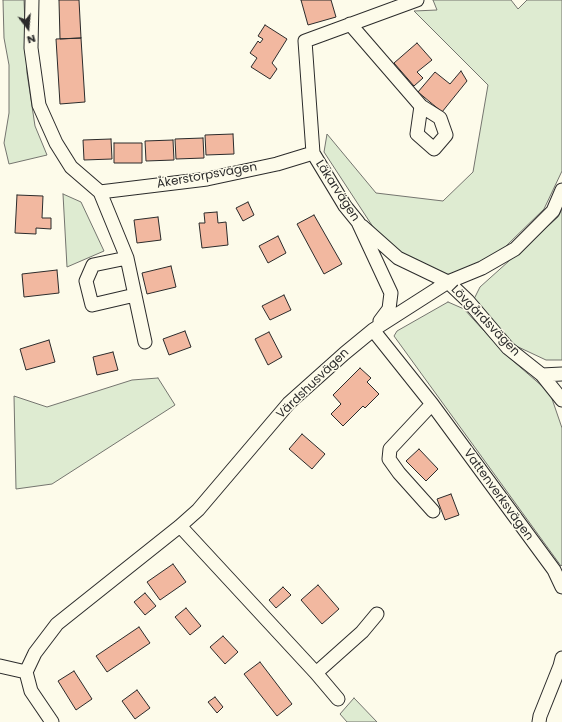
<!DOCTYPE html>
<html>
<head>
<meta charset="utf-8">
<style>
  body { margin:0 }
  #map { position:relative; width:562px; height:722px; overflow:hidden; background:#fdfbea; font-family:Poppins,sans-serif }
  canvas { display:block }
  .north { position:absolute; left:8px; top:8px; width:40px; height:40px; -webkit-text-stroke:3px #fdfbea; paint-order:stroke; rotate:164deg; font-size:11px; font-weight:700; line-height:16px; text-align:center; color:#2b2b2b }
  .north::after { content:''; display:block; margin:auto; width:14px; height:18px; background:#2b2b2b; clip-path:polygon(50% 0,100% 100%,50% 72%,0 100%) }
</style>
</head>
<body>
<div id="map">
<canvas width="562" height="722"></canvas>
<div class="north">N</div>
</div>
<script>
const context = document.querySelector('canvas').getContext('2d');
context.lineJoin = 'round';
function fill(path, color) { context.fillStyle = color; context.fill(path, 'evenodd'); }
const poly = rows => new Path2D(rows.map(r => 'M' + r).join(''));
function strokePath(path, color, width, dash) { context.strokeStyle = color; context.lineWidth = width; context.lineCap = dash ? 'butt' : 'round'; context.setLineDash(dash || []); context.stroke(path); }
function write(font, color, halo, rows, align = 'center') {
  context.font = font + ' Poppins,sans-serif'; context.lineWidth = 3; context.setLineDash([]); context.textBaseline = 'middle'; context.strokeStyle = halo; context.fillStyle = color; for (const [text, x, y, turn = 0] of rows) {
    context.save(); context.translate(x, y); context.rotate((+turn || 0) * Math.PI / 180); context.textAlign = isNaN(turn) ? turn : align; if (halo) context.strokeText(text, 0, 0); context.fillText(text, 0, 0); context.restore();
  }
}
const green = poly([
  [3,0,24,0,27,73,35,126,47,155,9,164,4,143,9,113,9,65,4,38,3,0],
  [433,0,511,0,518,9,527,0,562,0,562,171,544,209,505,247,463,280,394,259,324,152,327,134,376,193,443,201,473,172,488,85,414,11,437,10,433,0],
  [63,194,81,202,104,251,67,267,63,194],
  [562,209,562,360,546,360,514,345,474,299,480,287,558,217,562,209],
  [448,302,464,309,505,354,550,393,562,428,562,565,561,566,394,336,397,331,448,302],
  [158,378,175,405,52,484,16,489,14,396,47,407,132,380,158,378],
  [354,698,377,722,347,722,340,714,354,698]
]);
fill(green, '#deebd1');
strokePath(green, '#74746e', 1);
const building = poly([
  [59,0,79,0,81,38,60,39,59,0],
  [301,0,331,0,336,17,308,25,301,0],
  [265,25,287,39,272,63,277,69,270,79,251,67,257,58,250,53,258,41,260,43,263,39,258,36,265,25],
  [81,38,85,102,60,104,56,39,81,38],
  [417,43,432,60,417,72,423,78,414,86,394,63,417,43],
  [461,71,467,81,442,112,418,92,435,72,450,84,461,71],
  [233,134,234,154,206,155,205,135,233,134],
  [203,138,204,158,176,159,175,139,203,138],
  [111,139,112,159,84,160,83,140,111,139],
  [173,140,174,160,146,161,145,141,173,140],
  [114,143,142,143,142,163,114,163,114,143],
  [17,195,43,196,42,218,51,218,51,229,36,228,36,234,15,233,17,195],
  [248,202,254,215,243,221,236,208,248,202],
  [217,212,218,223,226,222,228,245,202,248,199,223,205,223,204,213,217,212],
  [314,215,342,264,324,274,297,224,314,215],
  [158,217,161,240,137,243,134,220,158,217],
  [278,236,286,253,268,263,259,246,278,236],
  [171,266,176,287,147,294,142,273,171,266],
  [57,270,59,293,24,297,22,274,57,270],
  [284,295,291,310,270,320,262,306,284,295],
  [185,331,191,347,169,355,163,339,185,331],
  [269,332,282,357,268,365,255,339,269,332],
  [49,340,55,362,26,370,20,349,49,340],
  [113,352,118,370,97,375,93,357,113,352],
  [360,368,371,378,367,382,379,394,365,408,363,406,343,426,331,414,341,404,333,395,360,368],
  [302,434,325,454,312,469,289,449,302,434],
  [419,449,438,469,426,481,406,461,419,449],
  [451,494,459,515,445,520,437,499,451,494],
  [173,564,186,582,160,600,147,582,173,564],
  [318,585,339,609,322,624,301,600,318,585],
  [283,587,291,595,276,608,269,600,283,587],
  [145,593,156,606,145,615,134,602,145,593],
  [186,608,201,626,190,635,175,617,186,608],
  [139,627,150,643,107,672,96,656,139,627],
  [223,636,238,652,225,664,210,647,223,636],
  [260,662,292,704,277,716,244,674,260,662],
  [74,671,92,699,76,710,58,681,74,671],
  [137,690,150,708,135,719,122,701,137,690],
  [215,697,223,707,217,713,208,702,215,697]
]);
fill(building, '#f2b8a0');
strokePath(building, '#2b2b2b', 1);
const minor = poly([
  [32,0,31,48,39,105,56,143,71,167,100,192,207,179,277,164,313,153],
  [350,24,421,106,417,134,434,149,446,135,440,118,421,106],
  [100,192,127,258,145,342],
  [362,226,398,258,448,282,482,268,515,249,553,211,562,190],
  [127,258,93,265,86,281,92,305,135,295],
  [380,321,389,309,391,293,358,222,345,206,313,153,305,41,417,0],
  [373,330,432,404,554,570,562,587],
  [542,375,562,400],
  [432,404,390,449,389,459,399,473,433,511],
  [180,526,316,673,338,699],
  [0,666,26,672],
  [26,672,35,653,57,624,180,526,198,510,289,403,345,353,373,330,448,282,468,301,508,348,542,375,562,374],
  [26,672,31,691,52,722],
  [316,673,362,632,377,614],
  [539,722,540,716,560,666,562,658]
]);
strokePath(minor, '#2b2b2b', 15);
strokePath(minor, '#fdfbea', 13);
write('12px', '#2b2b2b', '#fdfbea', [
  ["Åkerstorpsvägen",207,176,-10],
  ["Läkarvägen",337,191,57],
  ["Lövgårdsvägen",485,321,46],
  ["Värdshusvägen",313,384,-44],
  ["Vattenverksvägen",498,495,54]
]);
</script>
</body>
</html>
